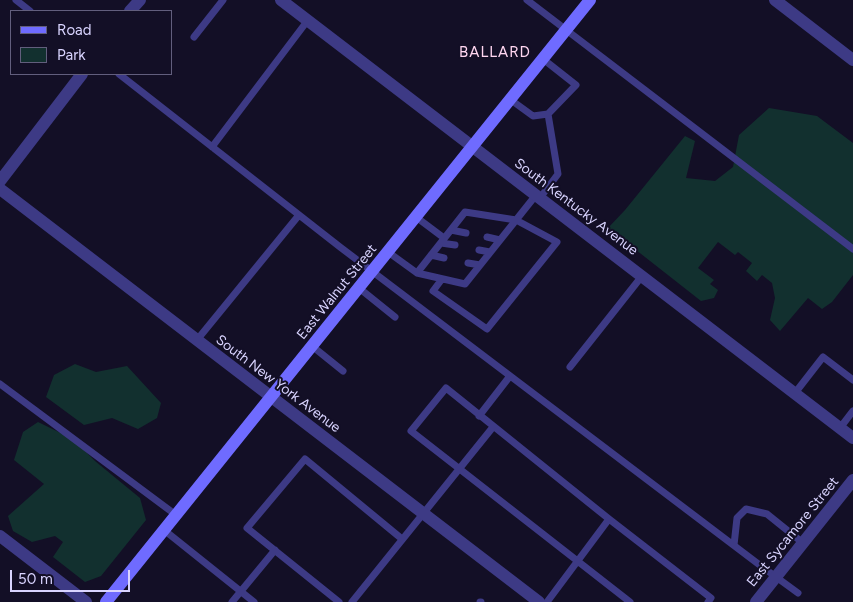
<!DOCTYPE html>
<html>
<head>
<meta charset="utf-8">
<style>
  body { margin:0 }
  #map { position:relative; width:853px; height:602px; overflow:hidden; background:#130f26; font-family:Figtree,sans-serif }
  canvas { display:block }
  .legend { position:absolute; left:10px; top:10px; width:162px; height:65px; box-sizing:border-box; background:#130f26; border:1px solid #625e7d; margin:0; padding:6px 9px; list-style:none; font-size:15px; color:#d9d4ff }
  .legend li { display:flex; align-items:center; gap:10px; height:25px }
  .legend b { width:25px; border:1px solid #625e7d }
  .scale { position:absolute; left:10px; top:570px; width:120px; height:22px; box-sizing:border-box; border:2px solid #d9d4ff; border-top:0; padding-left:6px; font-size:15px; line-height:18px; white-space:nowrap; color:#d9d4ff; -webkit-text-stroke:4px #130f26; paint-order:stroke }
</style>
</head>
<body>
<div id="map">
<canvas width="853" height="602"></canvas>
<ul class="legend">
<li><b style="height:6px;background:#6f6bff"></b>Road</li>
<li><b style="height:14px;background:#12302f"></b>Park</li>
</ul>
<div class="scale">50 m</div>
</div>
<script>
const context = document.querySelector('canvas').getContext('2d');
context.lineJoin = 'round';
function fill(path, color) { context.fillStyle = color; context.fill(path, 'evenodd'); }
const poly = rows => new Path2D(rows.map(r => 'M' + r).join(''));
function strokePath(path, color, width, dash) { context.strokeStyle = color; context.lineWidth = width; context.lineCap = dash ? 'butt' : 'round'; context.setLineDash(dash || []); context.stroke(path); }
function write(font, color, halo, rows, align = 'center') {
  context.font = font + ' Figtree,sans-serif'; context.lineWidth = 4; context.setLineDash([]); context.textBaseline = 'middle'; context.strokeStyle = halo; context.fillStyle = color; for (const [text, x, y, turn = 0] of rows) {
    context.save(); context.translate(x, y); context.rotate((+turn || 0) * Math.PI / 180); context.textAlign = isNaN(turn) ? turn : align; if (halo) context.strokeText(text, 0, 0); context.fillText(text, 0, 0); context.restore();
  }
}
fill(poly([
  [769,108,817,116,853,143,853,275,832,302,822,309,808,298,780,331,770,320,775,298,772,283,762,275,757,281,746,271,752,263,738,252,735,255,718,242,698,268,714,280,710,284,718,290,714,298,701,301,608,228,625,210,685,136,695,141,686,178,715,181,733,167,739,135],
  [75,364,96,372,127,366,161,403,157,418,138,429,112,418,84,425,46,397,54,375],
  [38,422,73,439,95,461,140,498,146,520,101,576,85,582,53,557,63,542,55,536,32,542,13,531,8,516,44,484,14,460,23,432]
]), '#12302f');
strokePath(poly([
  [16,0,30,11],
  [527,0,853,249],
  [194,37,223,0],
  [119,74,340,247,761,566,798,593],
  [511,100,533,116,548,114],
  [212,147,308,20],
  [540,198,558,174,548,114,576,85,543,59],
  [416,217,444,238],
  [451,230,466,233],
  [487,237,500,240],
  [441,243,455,245],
  [479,250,490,252],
  [388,252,417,273,465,284,536,195],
  [431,255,444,258],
  [468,263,480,265],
  [417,273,465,212,516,220,557,242,487,329,433,291,442,279],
  [359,288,395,317],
  [197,340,299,215],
  [312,346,343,371],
  [570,367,642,276],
  [0,384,176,515],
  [795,393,823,357,853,380],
  [479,416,510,376],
  [840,428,853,411],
  [164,530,254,602],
  [734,545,737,518,746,509,767,514,803,543],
  [232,602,275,550],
  [339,602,247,528,305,459,402,539],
  [352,602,493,427],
  [480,602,481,602],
  [547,602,609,519],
  [630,602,411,431,446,388,609,519,711,598,708,602]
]), '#3d3a85', 7);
strokePath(poly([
  [775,0,853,60],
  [130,11,140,0],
  [0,181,82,74],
  [0,189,539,602],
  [0,536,86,602],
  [756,602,853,480]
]), '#3d3a85', 12);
strokePath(poly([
  [281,0,853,438]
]), '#3d3a85', 12);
strokePath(poly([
  [106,602,590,0]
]), '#6f6bff', 12);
write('14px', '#d9d4ff', '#130f26', [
  ["South Kentucky Avenue",576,207,37],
  ["East Walnut Street",337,292,-51],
  ["South New York Avenue",278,384,37],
  ["East Sycamore Street",793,532,-51]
]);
context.letterSpacing = '1px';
write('15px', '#ffd6f0', '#130f26', [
  ["BALLARD",495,53]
]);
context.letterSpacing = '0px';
</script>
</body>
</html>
